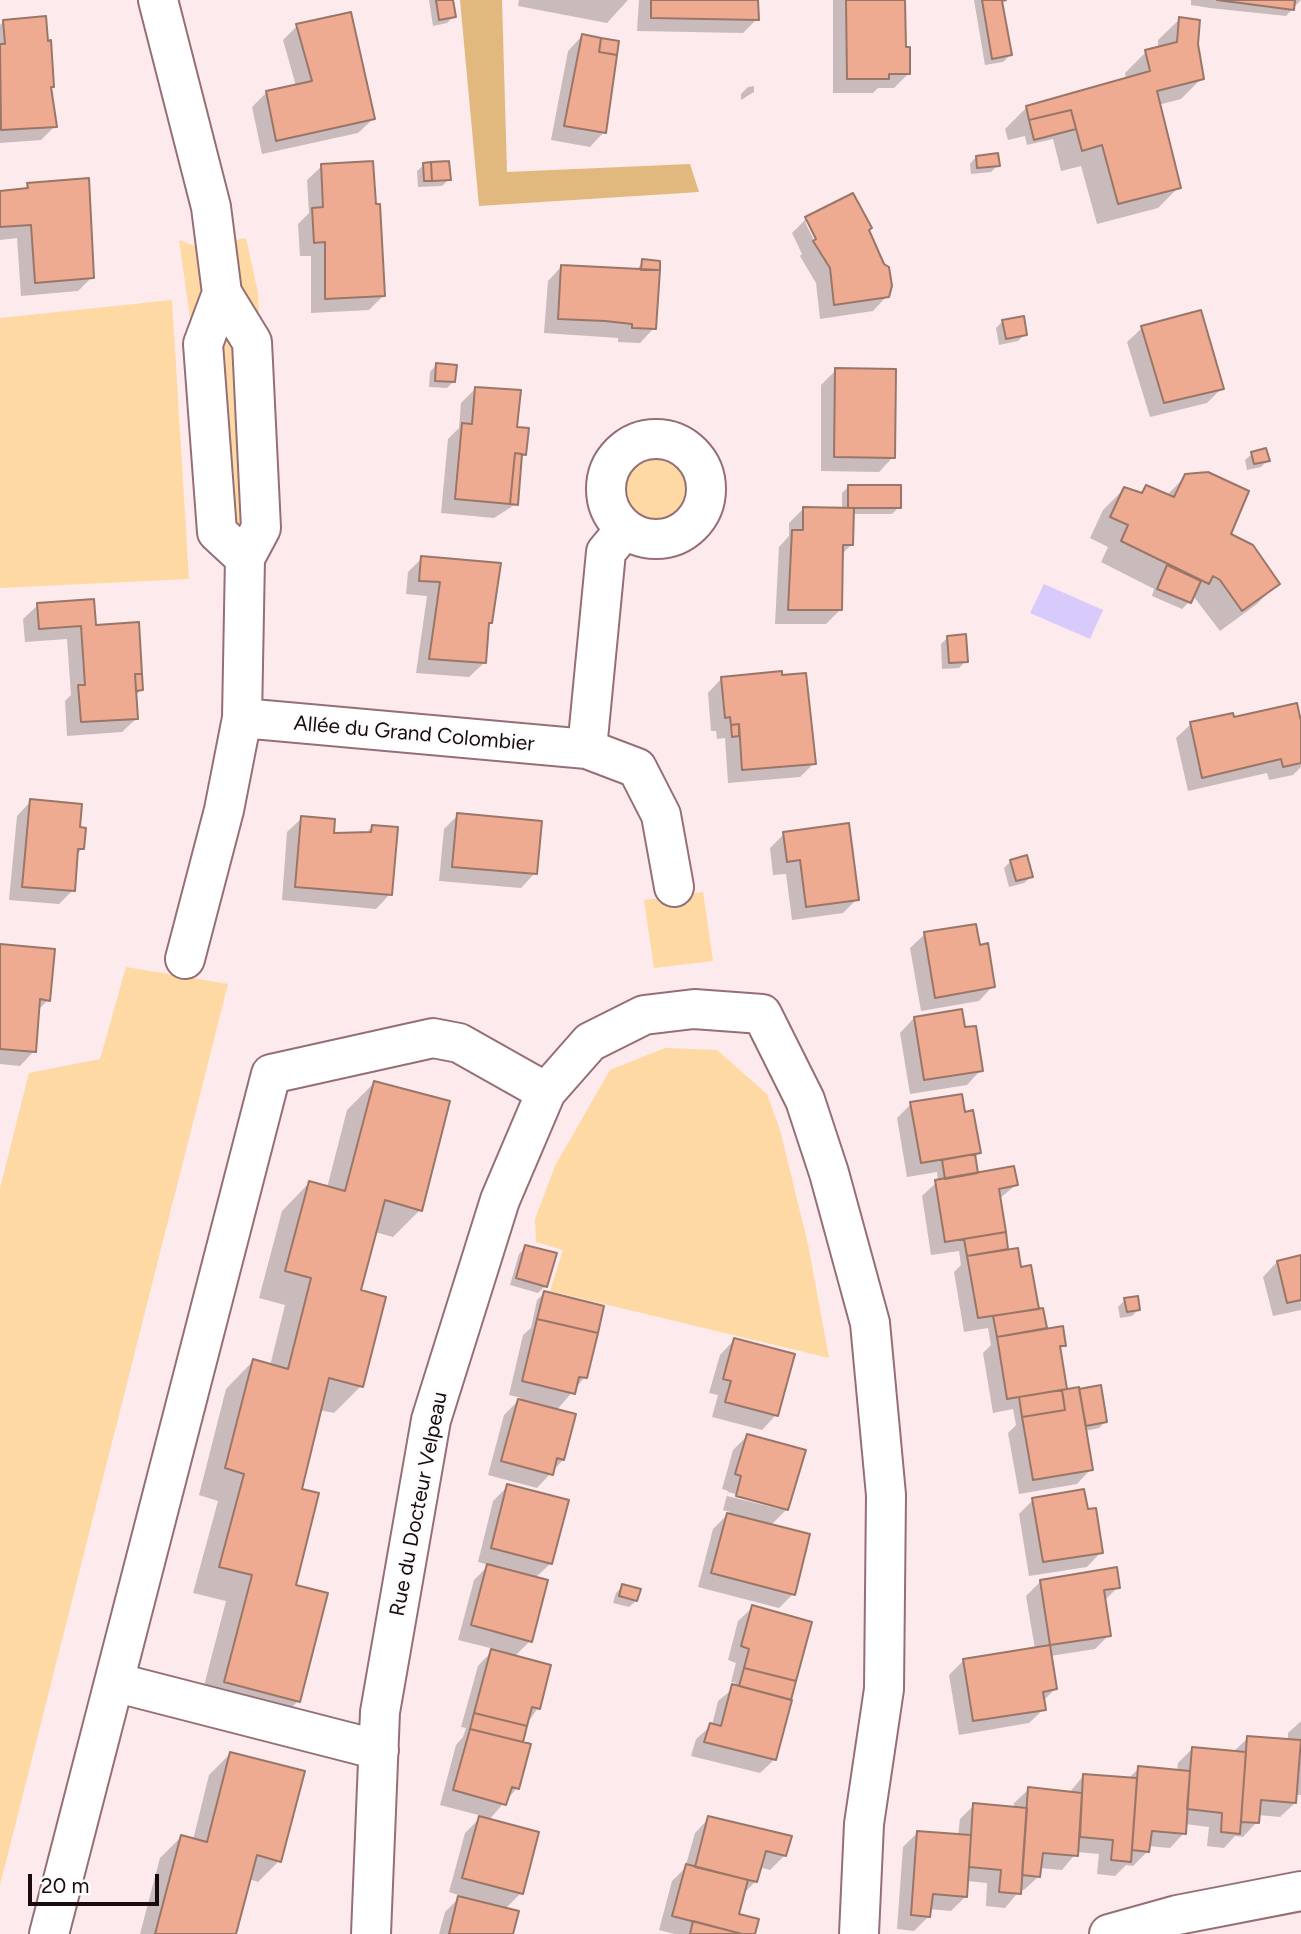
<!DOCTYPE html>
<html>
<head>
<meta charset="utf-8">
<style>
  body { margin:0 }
  #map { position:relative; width:1301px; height:1934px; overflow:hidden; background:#fceaec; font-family:Figtree,sans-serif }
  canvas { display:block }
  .scale { position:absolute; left:28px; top:1874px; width:131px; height:32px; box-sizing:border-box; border:4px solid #190b0e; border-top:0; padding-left:9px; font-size:21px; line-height:24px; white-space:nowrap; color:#190b0e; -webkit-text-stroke:5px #fcfcfc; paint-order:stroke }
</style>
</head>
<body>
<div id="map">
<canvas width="1301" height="1934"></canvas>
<div class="scale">20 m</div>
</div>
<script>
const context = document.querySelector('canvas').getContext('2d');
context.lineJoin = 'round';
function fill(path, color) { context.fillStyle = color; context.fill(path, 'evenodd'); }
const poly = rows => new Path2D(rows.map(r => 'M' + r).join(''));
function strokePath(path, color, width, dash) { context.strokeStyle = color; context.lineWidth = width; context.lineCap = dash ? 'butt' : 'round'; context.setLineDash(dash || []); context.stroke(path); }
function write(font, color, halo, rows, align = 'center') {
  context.font = font + ' Figtree,sans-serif'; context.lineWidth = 5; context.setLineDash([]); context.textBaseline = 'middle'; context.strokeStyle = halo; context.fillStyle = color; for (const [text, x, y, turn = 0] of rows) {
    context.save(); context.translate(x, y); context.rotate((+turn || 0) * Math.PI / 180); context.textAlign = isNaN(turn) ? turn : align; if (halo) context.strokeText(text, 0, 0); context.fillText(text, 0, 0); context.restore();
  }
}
fill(poly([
  [246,238,258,293,260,339,241,304,231,241],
  [179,240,195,246,203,297,192,332],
  [172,300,189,579,0,588,0,318],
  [234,333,250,517,241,530,233,527,220,334],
  '625 488a31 31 0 1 1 62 0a31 31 0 1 1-62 0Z',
  [703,892,713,961,654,968,644,900],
  [126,967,228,984,0,1885,0,1189,29,1073,100,1059],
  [665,1048,717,1050,767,1094,780,1130,808,1244,829,1358,550,1291,563,1250,536,1242,535,1219,555,1166,610,1070]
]), '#fed9a4');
fill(poly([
  [460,0,502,0,507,172,690,164,699,192,479,206]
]), '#e1b97f');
fill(poly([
  [1044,584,1103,610,1090,639,1030,613]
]), '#d9cafc');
fill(poly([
  [429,0,451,0,454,16,447,23,433,26],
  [519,0,628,0,607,23,518,6],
  [639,0,757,0,757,19,743,33,637,31],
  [833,0,904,0,904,49,908,74,894,88,878,88,873,93,833,93],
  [974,0,1002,0,1010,55,1003,62,985,65],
  [1191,0,1301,0,1286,16,1210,8,1191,5],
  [1180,19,1196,45,1202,78,1181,99,1158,105,1179,187,1158,208,1097,224,1081,166,1061,171,1053,139,1027,145,1025,136,1008,140,1005,129,1026,108,1126,79,1125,73,1146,52,1158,49,1158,40],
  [4,21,52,87,50,89,55,126,41,140,0,143,0,25],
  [297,26,373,119,358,133,262,154,252,107,266,93,296,86,283,40],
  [582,36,604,132,590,147,551,140,568,51],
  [754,86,754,92,741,100,741,94,748,87],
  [976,157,998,165,991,172,971,174,970,164],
  [424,165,449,179,442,186,418,187,417,171],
  [322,166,384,295,369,310,311,313,311,256,300,256,298,224,309,213,307,180],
  [28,185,92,277,78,291,21,296,17,238,0,240,0,193,23,191],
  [806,219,867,230,887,296,873,311,820,319,816,283,800,256,802,254,792,233],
  [805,222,809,222,821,246,818,248],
  [643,261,654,328,640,343,618,342,618,338,544,333,548,281,562,266,636,271],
  [1003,321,1025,334,1018,341,999,345,996,328],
  [1142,328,1222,388,1207,403,1150,417,1127,342],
  [436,365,454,381,447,388,429,387,430,372],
  [836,370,893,457,879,472,821,471,821,385],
  [476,388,515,428,525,454,520,459,516,504,494,518,441,513,448,439,459,428,461,403],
  [1252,454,1268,460,1261,467,1247,470,1245,460],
  [1186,476,1228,535,1278,583,1257,604,1220,631,1194,597,1182,609,1152,596,1154,589,1101,562,1108,547,1090,538,1103,510,1124,489,1139,494,1146,488,1166,496],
  [849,486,899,507,892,514,852,514,852,544,841,555,840,610,826,624,775,624,779,547,789,536,789,523,803,509,842,510,842,493],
  [422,558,491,623,487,627,484,663,469,677,416,673,427,596,406,594,408,572],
  [38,605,95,627,141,690,135,696,137,718,122,732,67,736,65,701,71,695,67,639,25,642,23,619],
  [947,638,966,661,959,668,942,669,941,644],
  [722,678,814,763,800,777,728,783,725,738,717,739,716,731,711,731,708,693],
  [1233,719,1301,729,1301,767,1293,775,1269,780,1267,773,1188,791,1176,738,1191,724],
  [31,801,78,828,82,849,76,855,73,890,59,904,9,900,17,816],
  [458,815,535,873,521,888,439,881,444,829],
  [302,818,332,835,365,834,372,827,390,894,376,909,282,900,287,832],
  [784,834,857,899,843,913,792,920,786,874,773,875,770,848],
  [1011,861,1031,877,1024,883,1009,887,1004,868],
  [925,934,978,947,993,986,979,1001,921,1011,910,948],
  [0,946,48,1000,37,1011,34,1051,20,1066,0,1064],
  [914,1018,964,1029,981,1070,967,1085,910,1094,900,1033],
  [374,1083,420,1210,393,1237,375,1232,359,1292,361,1386,334,1413,319,1410,299,1490,294,1587,298,1701,271,1728,198,1709,226,1601,193,1593,218,1501,199,1495,226,1389,253,1361,270,1366,285,1305,259,1298,282,1211,309,1183,327,1188,347,1110],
  [911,1104,964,1114,979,1153,974,1158,976,1175,1016,1185,999,1199,1006,1248,1003,1252,1019,1269,1045,1328,1041,1331,1064,1345,1059,1350,1066,1391,1106,1421,1099,1428,1085,1431,1091,1469,1077,1484,1019,1494,1008,1433,1016,1425,1013,1409,993,1413,983,1353,991,1345,988,1328,964,1332,954,1272,961,1265,959,1251,931,1255,922,1196,938,1181,937,1172,907,1177,897,1118],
  [526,1247,545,1286,538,1293,510,1285,519,1254],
  [1301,1257,1301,1310,1273,1316,1263,1277,1277,1262],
  [544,1293,585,1377,556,1411,563,1460,537,1488,488,1475,504,1415,521,1398,509,1395,523,1335,531,1328,537,1300],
  [1125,1300,1139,1309,1132,1316,1120,1318,1118,1307],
  [734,1340,776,1415,762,1430,712,1417,718,1395,709,1393,720,1355],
  [747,1436,787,1509,770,1526,793,1594,779,1608,698,1587,713,1529,730,1512,723,1510,728,1491,722,1489,733,1450],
  [728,1492,780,1506,780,1509,727,1496],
  [508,1486,551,1563,535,1578,530,1641,514,1657,538,1708,526,1725,517,1788,488,1821,521,1893,505,1909,511,1934,439,1934,445,1912,461,1896,449,1892,465,1833,482,1816,440,1805,456,1745,463,1737,466,1728,461,1727,478,1666,494,1649,458,1640,474,1580,489,1565,478,1562,493,1501],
  [1033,1500,1087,1511,1101,1552,1087,1567,1029,1576,1019,1514],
  [1041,1581,1118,1587,1104,1601,1109,1635,1095,1649,1050,1656,1055,1689,1043,1701,1044,1709,1029,1723,959,1735,949,1675,964,1660,1035,1649,1026,1596],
  [623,1586,636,1601,629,1607,613,1603,616,1593],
  [753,1607,775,1759,760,1773,691,1756,696,1739,712,1725,718,1701,735,1687,736,1683,731,1682,736,1663,728,1660,738,1621],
  [1301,1721,1301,1795,1295,1795,1295,1803,1280,1817,1258,1815,1257,1822,1243,1837,1235,1836,1224,1848,1207,1846,1209,1827,1185,1824,1184,1833,1170,1848,1148,1846,1148,1851,1133,1866,1126,1865,1115,1876,1097,1874,1099,1854,1077,1852,1062,1870,1039,1868,1039,1876,1024,1890,1020,1890,1005,1908,986,1906,987,1883,967,1881,966,1896,951,1911,929,1909,928,1917,914,1931,897,1929,903,1847,917,1833,958,1836,960,1819,974,1805,1014,1808,1014,1803,1029,1789,1069,1793,1084,1775,1128,1779,1139,1768,1177,1771,1178,1763,1192,1749,1233,1752,1248,1738,1288,1741,1288,1733],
  [230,1754,279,1861,258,1882,249,1879,234,1934,140,1934,160,1858,181,1837,193,1840,209,1775],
  [709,1818,784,1856,770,1870,759,1867,756,1881,743,1894,737,1915,753,1934,675,1934,659,1930,672,1881,685,1868,695,1833]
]), '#0003');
const building = poly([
  [436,0,453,0,456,17,439,20,436,0],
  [651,0,758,0,759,20,651,18,651,0],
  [846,0,905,0,906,47,910,47,910,74,889,74,889,79,847,79,846,0],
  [982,0,1006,0,1002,1,1012,55,992,59,982,0],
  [1217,0,1295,0,1294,10,1217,0],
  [351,12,375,119,276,141,266,91,312,81,296,24,351,12],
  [46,16,48,41,51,40,54,87,51,87,57,127,1,130,0,44,5,44,3,20,46,16],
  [1179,17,1200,20,1198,44,1204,79,1157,91,1181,188,1118,204,1102,145,1082,151,1071,110,1029,120,1026,106,1150,71,1145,50,1177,42,1179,17],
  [582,34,601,38,599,52,617,55,606,133,564,126,582,34],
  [601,38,619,41,617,55,599,52,601,38],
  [1071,110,1076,129,1034,140,1029,120,1071,110],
  [998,153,1000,166,977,168,976,156,998,153],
  [373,161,376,204,380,204,385,296,325,299,325,242,314,243,312,208,323,207,321,164,373,161],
  [449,161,451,180,432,181,431,162,449,161],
  [431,162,432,181,424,181,423,163,431,162],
  [89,178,94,278,35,283,31,225,0,227,0,191,28,188,27,183,89,178],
  [853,193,872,228,869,230,884,264,889,267,892,286,889,297,834,305,830,268,813,241,816,239,805,217,853,193],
  [642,259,660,261,660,270,641,270,642,259],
  [561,265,660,270,656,329,632,328,632,324,605,321,558,319,561,265],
  [1201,310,1224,389,1164,403,1141,326,1201,310],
  [1024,316,1027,335,1006,339,1002,320,1024,316],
  [436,363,457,365,455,382,435,381,436,363],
  [835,368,896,369,895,458,834,457,835,368],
  [475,387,521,390,517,427,529,428,526,455,515,453,510,504,455,499,462,423,472,424,475,387],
  [1266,448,1270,461,1254,464,1251,452,1266,448],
  [515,453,522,454,518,505,510,504,515,453],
  [1208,472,1249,491,1231,534,1253,545,1280,584,1242,611,1220,580,1213,576,1209,584,1121,541,1128,525,1110,517,1124,487,1142,493,1146,485,1174,497,1185,474,1208,472],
  [848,485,901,485,901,508,848,508,848,485],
  [803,507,854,508,853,545,843,545,842,610,788,610,792,530,803,530,803,507],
  [421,556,501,563,492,623,489,623,486,663,429,659,440,582,419,581,421,556],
  [1167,565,1201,581,1191,603,1157,589,1167,565],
  [94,599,96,625,139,622,142,674,135,674,138,719,81,722,78,685,85,685,81,626,39,629,37,603,94,599],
  [966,634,968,662,949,663,947,636,966,634],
  [782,671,782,675,806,673,816,764,742,770,739,724,731,725,730,717,725,718,721,677,782,671],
  [135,674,142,674,143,690,136,691,135,674],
  [1297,703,1301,721,1301,763,1283,767,1281,759,1202,778,1190,722,1233,713,1234,717,1297,703],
  [739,724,739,736,732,737,731,725,739,724],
  [30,799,82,804,80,827,86,828,84,849,78,849,75,891,22,887,30,799],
  [457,813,542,821,537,874,452,867,457,813],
  [301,816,335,819,334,833,371,832,372,825,398,827,392,895,295,887,301,816],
  [849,823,859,900,806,907,800,860,787,862,783,832,849,823],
  [1027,855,1033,877,1016,881,1010,860,1027,855],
  [976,924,980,945,988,943,995,987,935,998,924,932,976,924],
  [0,944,55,949,50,1001,40,999,36,1052,0,1049,0,944],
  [962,1009,965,1027,976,1026,983,1071,924,1080,914,1017,962,1009],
  [374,1081,450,1101,422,1211,385,1200,361,1290,386,1297,363,1387,329,1378,302,1489,319,1493,296,1585,328,1593,300,1702,224,1682,252,1575,219,1567,244,1474,225,1468,253,1359,288,1369,311,1278,285,1271,309,1181,345,1191,374,1081],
  [962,1094,965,1112,973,1110,981,1153,921,1163,910,1102,962,1094],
  [975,1154,978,1173,945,1179,942,1160,975,1154],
  [1014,1166,1018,1185,999,1189,1006,1232,945,1242,935,1180,1014,1166],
  [1006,1232,1008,1249,967,1256,964,1239,1006,1232],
  [525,1245,557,1253,547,1287,516,1278,525,1245],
  [1018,1248,1021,1267,1031,1265,1039,1309,978,1318,967,1256,1018,1248],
  [1301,1255,1301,1300,1287,1303,1277,1261,1301,1255],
  [544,1291,604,1306,598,1333,537,1319,544,1291],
  [1138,1296,1140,1310,1127,1312,1124,1298,1138,1296],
  [1043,1308,1047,1328,997,1337,993,1316,1043,1308],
  [537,1319,598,1333,587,1378,579,1377,575,1394,522,1381,537,1319],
  [1063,1326,1066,1346,1060,1346,1067,1389,1007,1399,997,1337,1063,1326],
  [734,1338,795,1354,778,1416,725,1402,731,1381,723,1379,734,1338],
  [1101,1385,1107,1422,1086,1426,1079,1389,1101,1385],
  [1079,1387,1093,1470,1033,1480,1022,1417,1065,1410,1062,1390,1079,1387],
  [1062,1390,1065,1410,1022,1417,1019,1397,1062,1390],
  [518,1399,576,1414,564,1460,557,1458,553,1475,501,1461,518,1399],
  [747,1434,806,1450,788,1510,736,1496,741,1476,735,1474,747,1434],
  [507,1484,569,1500,552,1564,491,1548,507,1484],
  [1084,1489,1088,1509,1096,1508,1103,1553,1043,1562,1032,1498,1084,1489],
  [727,1513,810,1534,795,1595,711,1573,727,1513],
  [487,1564,548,1580,532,1642,471,1625,487,1564],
  [1117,1567,1120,1588,1104,1590,1111,1636,1050,1645,1040,1580,1117,1567],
  [622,1584,641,1589,637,1601,619,1596,622,1584],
  [752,1605,812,1622,796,1681,744,1668,749,1649,741,1646,752,1605],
  [1050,1645,1057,1689,1043,1692,1046,1710,973,1721,963,1659,1050,1645],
  [491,1649,551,1665,540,1709,532,1707,527,1726,474,1713,491,1649],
  [744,1668,796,1681,791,1700,739,1686,744,1668],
  [732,1684,792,1700,776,1760,704,1742,710,1723,721,1726,732,1684],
  [474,1713,527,1726,523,1742,470,1729,474,1713],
  [470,1729,531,1744,519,1789,512,1787,506,1805,453,1790,470,1729],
  [1247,1736,1301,1740,1296,1803,1261,1800,1259,1823,1241,1822,1247,1736],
  [1192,1747,1246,1752,1240,1834,1221,1832,1222,1813,1187,1809,1192,1747],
  [230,1752,305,1771,281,1862,257,1855,236,1934,155,1934,181,1835,207,1842,230,1752],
  [1138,1766,1190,1771,1186,1834,1152,1831,1149,1852,1132,1850,1138,1766],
  [1083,1774,1137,1778,1131,1862,1111,1860,1113,1840,1080,1837,1083,1774],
  [1028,1787,1082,1793,1078,1856,1043,1853,1040,1877,1022,1875,1028,1787],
  [973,1803,1027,1808,1021,1894,999,1892,1001,1870,969,1867,973,1803],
  [479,1816,539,1832,523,1894,462,1878,479,1816],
  [708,1816,792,1836,786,1856,766,1851,757,1882,695,1867,708,1816],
  [917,1831,971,1835,967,1897,933,1894,930,1917,911,1915,917,1831],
  [686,1864,748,1880,739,1914,759,1919,755,1934,742,1934,672,1916,686,1864],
  [458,1896,519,1911,513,1934,449,1934,458,1896],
  [693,1921,742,1934,690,1934,693,1921]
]);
fill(building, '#efab91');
strokePath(building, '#997668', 2);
const minor = poly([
  [158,0,211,207,222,293,252,342,261,528,245,558,242,718,224,810,185,959],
  [222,293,203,344,217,532,245,558],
  '606 489a50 50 0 1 1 100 0a50 50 0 1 1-100 0Z',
  [242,718,587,749,637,768,661,815,674,887],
  [587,749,606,552,625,529],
  [114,1682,379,1750],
  [49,1934,271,1074,433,1038,459,1043,546,1092],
  [371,1934,380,1712,431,1420,500,1200,546,1092,590,1042,644,1015,694,1009,762,1014,805,1100,829,1173,870,1323,886,1495,884,1689,864,1824,859,1934],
  [1109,1934,1177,1915,1301,1891]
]);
strokePath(minor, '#956f75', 42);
strokePath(minor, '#fff', 38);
write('21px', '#190b0e', '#fcfcfc', [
  ["Allée du Grand Colombier",414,734,5],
  ["Rue du Docteur Velpeau",419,1504,-79]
]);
</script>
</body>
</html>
